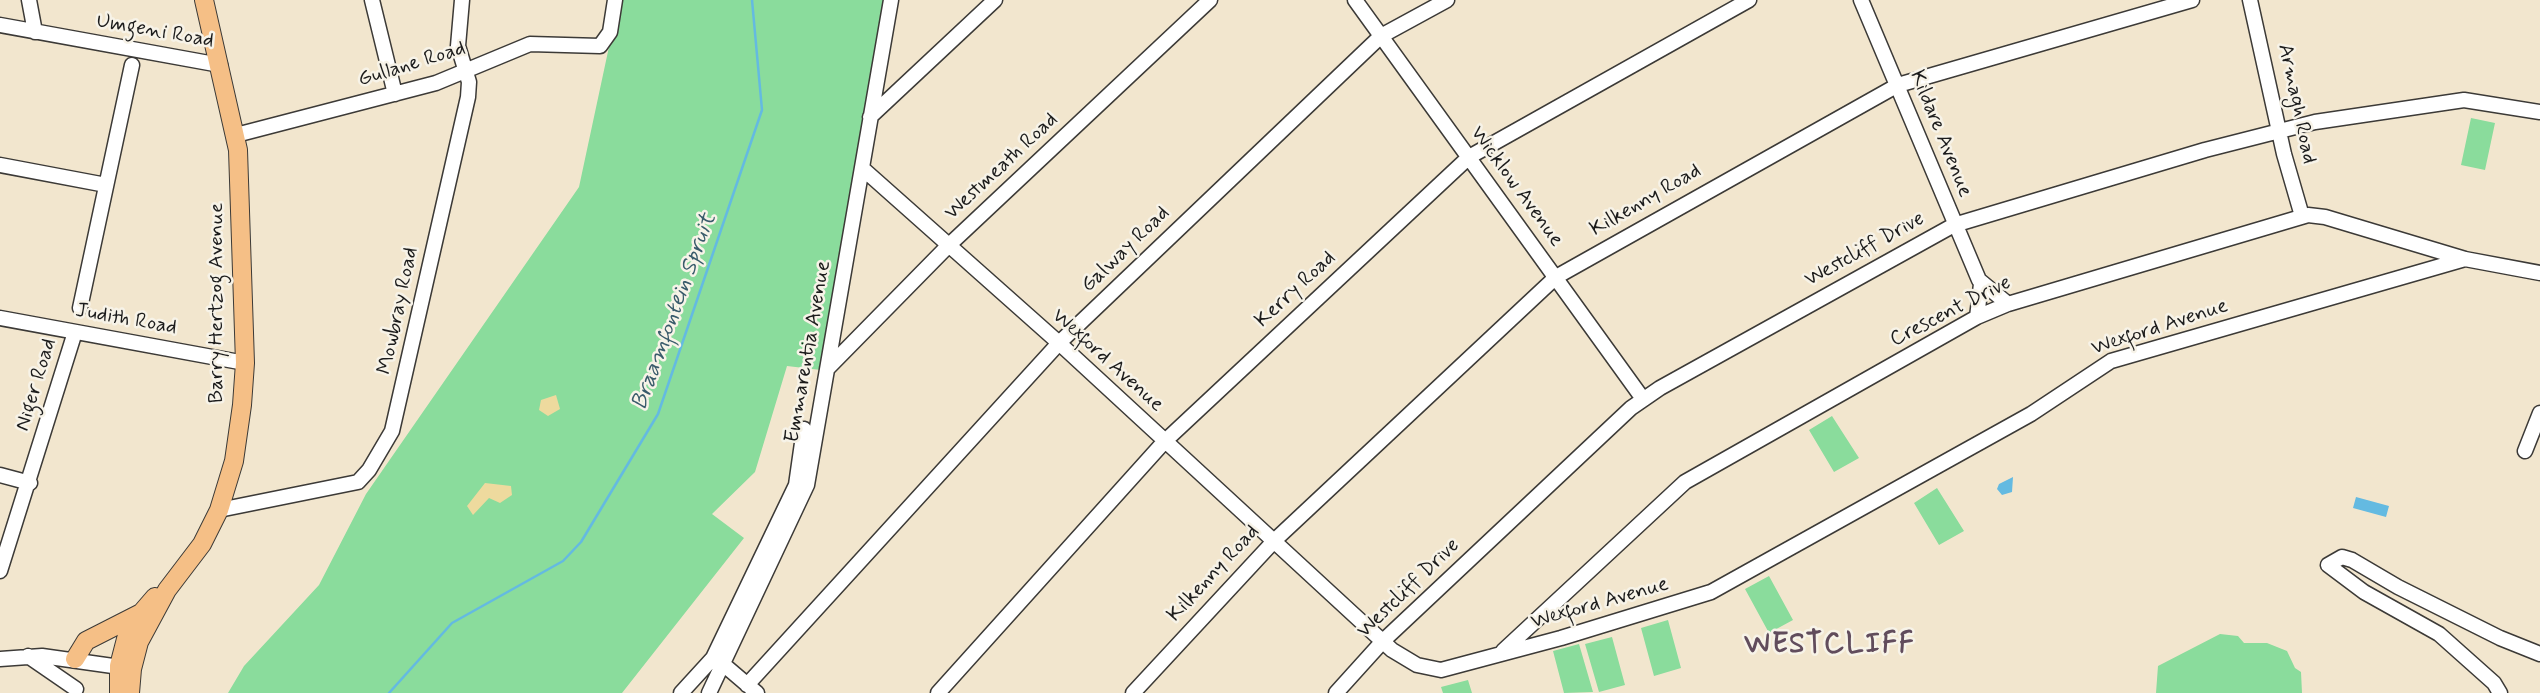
<!DOCTYPE html>
<html>
<head>
<meta charset="utf-8">
<style>
  body { margin:0 }
  canvas { display:block; background:#f2e6ce }
</style>
</head>
<body>
<canvas width="2540" height="693"></canvas>
<script>
const context = document.querySelector('canvas').getContext('2d');
context.lineJoin = 'round';
function fill(path, color) { context.fillStyle = color; context.fill(path, 'evenodd'); }
const poly = rows => new Path2D(rows.map(r => 'M' + r).join(''));
function strokePath(path, color, width, dash) { context.strokeStyle = color; context.lineWidth = width; context.lineCap = dash ? 'butt' : 'round'; context.setLineDash(dash || []); context.stroke(path); }
function write(font, color, halo, rows, align = 'center') {
  context.font = font + ' Mynerve,sans-serif'; context.lineWidth = 5; context.setLineDash([]); context.textBaseline = 'middle'; context.strokeStyle = halo; context.fillStyle = color; for (const [text, x, y, turn = 0] of rows) {
    context.save(); context.translate(x, y); context.rotate((+turn || 0) * Math.PI / 180); context.textAlign = isNaN(turn) ? turn : align; if (halo) context.strokeText(text, 0, 0); context.fillText(text, 0, 0); context.restore();
  }
}
fill(poly([
  [619,0,892,0,821,370,787,366,755,472,712,514,744,538,622,693,228,693,244,666,319,585,366,494,579,187],
  [2471,118,2495,123,2485,170,2461,165],
  [1832,416,1859,458,1834,472,1809,430],
  [1937,488,1964,531,1939,545,1914,503],
  [1769,576,1793,620,1769,633,1745,589],
  [1668,620,1681,668,1654,676,1641,628],
  [2220,634,2238,636,2244,643,2267,643,2287,651,2295,668,2301,672,2302,693,2156,693,2158,666],
  [1612,637,1625,685,1599,692,1585,644],
  [1579,644,1593,692,1564,693,1553,651],
  [1468,680,1472,693,1443,693,1441,687]
]), '#8adc9c');
fill(poly([
  [556,395,560,409,548,416,539,410,541,400],
  [485,483,511,486,512,495,500,503,489,498,473,515,467,506]
]), '#eeda9e');
fill(poly([
  [2013,477,2012,492,2002,495,1997,489,1999,484],
  [2356,497,2389,506,2386,517,2353,508]
]), '#64bae1');
strokePath(poly([
  [389,693,452,623,563,561,581,542,658,414,762,110,752,0]
]), '#64bae1', 2.5);
const minor = poly([
  [29,0,35,32],
  [372,0,395,94],
  [1355,0,1643,399],
  [1861,0,1979,280,2008,304],
  [2250,0,2284,154,2302,216],
  [0,25,220,65],
  [870,117,995,0],
  [236,135,436,83,530,44,600,46,610,32,615,0],
  [0,165,106,185],
  [862,168,1059,343,1392,650,1417,665,1441,670,1561,638,1711,592,2031,414,2111,361,2465,259],
  [80,308,132,65],
  [1977,317,1981,284],
  [0,318,245,363],
  [827,369,948,246,1210,0],
  [2525,451,2540,413],
  [0,475,30,483],
  [219,510,358,482,369,470,392,431,468,97,469,82,458,46,462,0],
  [0,571,75,332],
  [1503,651,1685,482,1977,317,2008,304,2308,215,2325,217,2465,259,2540,273],
  [28,656,76,689],
  [0,659,42,656,127,668],
  [723,664,757,693],
  [747,685,1059,343,1381,36,1447,0],
  [681,693,713,658,796,485,804,429],
  [709,693,807,485,891,0],
  [938,693,1164,442,1469,157,1749,0],
  [1133,693,1275,540,1556,277,1898,85,2192,0],
  [1336,693,1383,641,1631,408,1660,388,1954,225,2205,150,2315,122,2464,100,2540,112],
  [2500,693,2494,683,2439,634,2364,592,2328,565,2342,557,2352,560,2398,587,2500,638,2540,654]
]);
const major = poly([
  [75,659,86,641,141,613],
  [119,693,119,666,126,639,136,619,155,597],
  [130,693,132,669,139,642,167,590,202,544,219,510,234,461,242,405,245,363,238,150,204,0]
]);
strokePath(minor, '#3c3a37', 17);
strokePath(major, '#3c3a37', 20);
strokePath(minor, '#fff', 14);
strokePath(major, '#f5bf86', 18);
write('21px', '#1c1c1c', '#f7f3e8', [
  ["Umgeni Road",155,32,10],
  ["Gullane Road",412,65,-17],
  ["Armagh Road",2296,104,78],
  ["Kildare Avenue",1940,134,68],
  ["Westmeath Road",1002,167,-43],
  ["Wicklow Avenue",1516,187,54],
  ["Kilkenny Road",1646,201,-30],
  ["Galway Road",1126,250,-44],
  ["Westcliff Drive",1865,250,-29],
  ["Kerry Road",1296,290,-43],
  ["Barry Hertzog Avenue",218,303,-90],
  ["Mowbray Road",399,311,-78],
  ["Crescent Drive",1951,312,-27],
  ["Judith Road",126,320,10],
  ["Wexford Avenue",2160,328,-18],
  ["Emmarentia Avenue",809,352,-80],
  ["Wexford Avenue",1107,361,42],
  ["Niger Road",37,385,-73],
  ["Kilkenny Road",1214,574,-47],
  ["Westcliff Drive",1409,589,-44],
  ["Wexford Avenue",1600,604,-16]
]);
write('italic 23px', '#395b6b', '#f7f3e8', [
  ["Braamfontein Spruit",675,312,-70]
]);
context.letterSpacing = '2px';
write('bold 28px', '#614c5c', '#f7f3e8', [
  ["WESTCLIFF",1830,646]
]);
context.letterSpacing = '0px';
</script>
</body>
</html>
